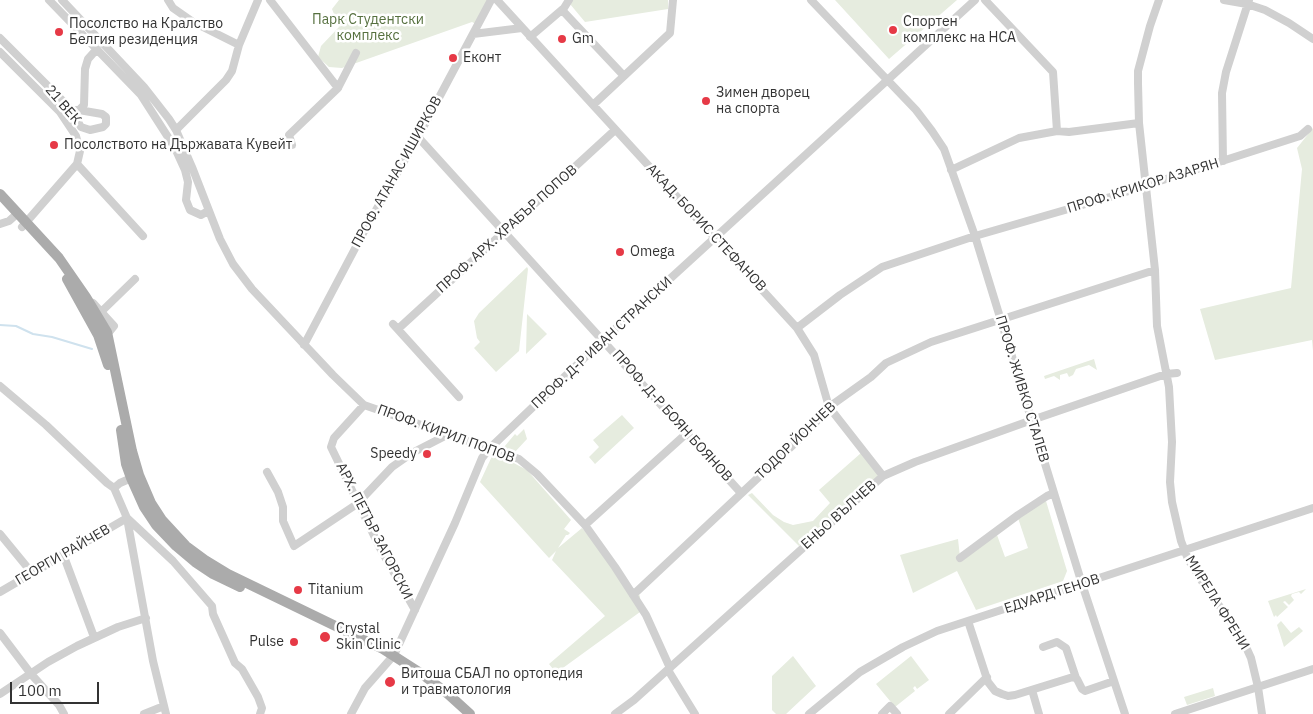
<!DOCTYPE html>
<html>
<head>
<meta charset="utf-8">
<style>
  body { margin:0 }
  #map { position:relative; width:1313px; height:714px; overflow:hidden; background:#fff; font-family:"IBM Plex Sans",sans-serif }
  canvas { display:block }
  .scale { position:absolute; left:10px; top:682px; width:89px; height:22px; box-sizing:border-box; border:2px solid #333; border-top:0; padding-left:6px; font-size:15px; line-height:18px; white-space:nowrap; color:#333; -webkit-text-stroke:4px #fff; paint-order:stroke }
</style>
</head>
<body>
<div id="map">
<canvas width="1313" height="714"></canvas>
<div class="scale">100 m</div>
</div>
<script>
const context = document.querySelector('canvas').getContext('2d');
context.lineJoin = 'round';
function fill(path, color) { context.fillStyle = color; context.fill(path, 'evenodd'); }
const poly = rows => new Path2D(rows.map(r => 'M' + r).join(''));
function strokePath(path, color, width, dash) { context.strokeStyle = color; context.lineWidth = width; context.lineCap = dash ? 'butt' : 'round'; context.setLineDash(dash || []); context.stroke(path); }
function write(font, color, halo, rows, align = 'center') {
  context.font = font + ' "IBM Plex Sans",sans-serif'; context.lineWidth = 5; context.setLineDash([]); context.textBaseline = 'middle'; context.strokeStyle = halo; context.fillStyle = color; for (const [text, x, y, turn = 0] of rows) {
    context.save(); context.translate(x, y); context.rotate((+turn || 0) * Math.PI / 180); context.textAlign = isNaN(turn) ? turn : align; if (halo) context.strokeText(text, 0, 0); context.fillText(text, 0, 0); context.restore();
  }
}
fill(poly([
  [339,0,488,0,478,25,472,22,342,68,329,67,318,57,321,46,339,27,332,9],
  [573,0,668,0,668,9,585,22,570,4],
  [835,0,957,0,889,59],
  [1313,128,1313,351,1312,340,1215,360,1200,309,1291,288,1302,169,1297,148],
  [527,267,528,269,519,351,496,372,474,348,480,342,477,338,474,321,479,313],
  [527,314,547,334,526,354],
  [1094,359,1097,370,1089,365,1076,369,1073,375,1069,377,1067,373,1060,375,1060,380,1054,376,1045,379,1044,376],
  [622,415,634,428,595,464,589,457,599,447,593,440],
  [524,429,527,439,514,453,508,452,504,447,515,434,517,436],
  [861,453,879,475,799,546,748,495,752,493,773,515,784,522,793,525,813,521,830,503,819,490],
  [493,454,508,460,527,470,571,520,564,529,570,533,568,535,566,535,558,548,582,528,640,596,640,612,556,673,549,664,605,616,552,560,556,551,549,558,480,482],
  [1046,501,1067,571,1063,581,976,610,957,571,913,593,900,555,958,539,960,557,997,535,1005,557,1028,548,1018,518],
  [1306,589,1301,594,1299,592,1292,594,1291,596,1294,600,1289,605,1285,601,1283,602,1288,607,1277,617,1276,615,1274,617,1268,601],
  [1281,621,1291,633,1299,627,1303,631,1284,647,1277,625],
  [793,656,816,686,786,714,776,714,772,710,772,676],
  [911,656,929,680,917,689,915,686,913,688,915,691,895,707,876,684],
  [1213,688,1215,696,1187,705,1184,697]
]), '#e6ecdf');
strokePath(poly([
  [0,325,16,326,33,334,52,337,92,349]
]), '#cfe2ee', 2);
strokePath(poly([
  [49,0,141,95,175,148,185,170,188,182,186,200,190,210,201,215,208,211],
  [62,0,144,87,169,119,176,130,192,167,220,239,233,264,252,289,333,375,364,405,519,459,537,474,585,525,615,567,646,615,670,668],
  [168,0,173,8,193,22,239,45],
  [270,0,338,88],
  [497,0,797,328,814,355,829,407,883,476],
  [811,0,916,110,932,131,944,149,975,236,1082,584,1125,714],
  [985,0,1053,72,1057,131],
  [1159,0,1150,26,1138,71,1138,83,1139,123,1155,270,1157,326,1169,387,1172,442,1170,482,1172,502,1181,541,1188,559,1205,586,1241,636,1251,658,1258,687,1262,714],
  [1224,0,1247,4,1265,10,1289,23,1313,39],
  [562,10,624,76],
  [473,34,522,28],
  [530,37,564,8,569,0],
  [0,38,69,107,81,127,90,130,103,127,106,124,106,117,102,114,79,110],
  [0,52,60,112,76,136,80,151,77,164,22,227],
  [593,105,670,33,673,0],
  [75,110,79,110,84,105,85,69,88,59,97,49],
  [176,130,226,80,232,71,239,45,258,0],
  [418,137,741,493],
  [292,145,289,135,338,88,356,53],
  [1223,161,1222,93,1226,72,1249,0],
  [77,164,143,236],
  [951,170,1019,138,1057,131,1069,132,1139,123],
  [0,224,9,221,18,213],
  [93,303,114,326,110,331,103,334],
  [102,311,135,279],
  [393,324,459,397],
  [797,328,840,295,882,267,975,236,1110,197,1300,136,1308,129],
  [398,329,615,130],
  [304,345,368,224,418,137,491,0],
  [0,386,46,425,107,483,114,488,127,518,153,661,166,714],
  [364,405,334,438,331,447,380,548,415,610],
  [267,472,278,492,283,507,283,521,294,546,357,504,392,467,412,453,447,435],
  [114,488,120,483,136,476],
  [127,518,173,561,212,606,213,614,235,663,242,669,258,697,262,708,260,714],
  [585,525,687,433],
  [0,534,32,573],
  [63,554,94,637],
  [960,558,1018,515,1047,496,1054,493],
  [0,592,127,518],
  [633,595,810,429,829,407,871,377,886,363,931,342,1155,270],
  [968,621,988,682,995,691,1002,694,1008,696,1015,695,1073,677,1077,679,1082,689,1085,691,1114,681],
  [0,633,31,674,59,705,64,714],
  [1043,647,1057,642,1066,648,1076,678],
  [668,670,695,714],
  [1032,690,1039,714],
  [0,694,48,662,77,646,118,627,146,618],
  [144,714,164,706],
  [351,714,365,688,394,655,455,523,482,458,489,449,603,340,975,0],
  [615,714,634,700,883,476,915,462,1032,420,1166,374,1177,373],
  [809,714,860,672,903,647,937,631,1313,508],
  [882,714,890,706,897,714],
  [949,714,987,677],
  [1175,714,1313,669]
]), '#d0d0d0', 8);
strokePath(poly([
  [0,194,59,258,86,297,107,332,132,451,139,475,151,503,162,520,186,546,205,560,228,574,383,649,422,674,448,694,470,714],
  [67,279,98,335,108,365],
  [121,430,126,464,131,478,144,507,156,525,176,546,195,562,213,574,240,587]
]), '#ababab', 10);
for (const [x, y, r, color] of [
  [893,30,5,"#e63946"],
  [59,32,5,"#e63946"],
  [562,39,5,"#e63946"],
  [453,58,5,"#e63946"],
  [706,101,5,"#e63946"],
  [54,145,5,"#e63946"],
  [620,252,5,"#e63946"],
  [427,454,5,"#e63946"],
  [298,590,5,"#e63946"],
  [325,637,6,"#e63946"],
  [294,642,5,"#e63946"],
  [390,682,6,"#e63946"]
]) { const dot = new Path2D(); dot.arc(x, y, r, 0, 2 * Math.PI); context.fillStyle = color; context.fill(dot); strokePath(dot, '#fff', 2); }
write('14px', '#56703f', '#fff', [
  ["Парк Студентски",368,20],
  ["комплекс",368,36]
]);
write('14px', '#333', '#fff', [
  ["Спортен",903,22],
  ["комплекс на НСА",903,38],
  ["Посолство на Кралство",69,24],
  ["Белгия резиденция",69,40],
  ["Gm",572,39],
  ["Еконт",463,58],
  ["Зимен дворец",716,93],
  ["на спорта",716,109],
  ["Посолството на Държавата Кувейт",64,145],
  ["Omega",630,252],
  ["Speedy",417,454,"right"],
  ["Titanium",308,590],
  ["Crystal",336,629],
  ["Skin Clinic",336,645],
  ["Pulse",284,642,"right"],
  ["Витоша СБАЛ по ортопедия",401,674],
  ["и травматология",401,690]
], 'left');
write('14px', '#333', '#fff', [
  ["21 ВЕК",63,105,49],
  ["ПРОФ. АТАНАС ИШИРКОВ",397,172,-61],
  ["ПРОФ. КРИКОР АЗАРЯН",1143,186,-17],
  ["АКАД. БОРИС СТЕФАНОВ",706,228,47],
  ["ПРОФ. АРХ. ХРАБЪР ПОПОВ",507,229,-42],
  ["ПРОФ. Д-Р ИВАН СТРАНСКИ",602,343,-43],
  ["ПРОФ. ЖИВКО СТАЛЕВ",1022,389,73],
  ["ПРОФ. Д-Р БОЯН БОЯНОВ",672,416,48],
  ["ПРОФ. КИРИЛ ПОПОВ",446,434,20],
  ["ТОДОР ЙОНЧЕВ",796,441,-44],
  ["ЕНЬО ВЪЛЧЕВ",839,515,-42],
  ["АРХ. ПЕТЪР ЗАГОРСКИ",374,531,63],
  ["ГЕОРГИ РАЙЧЕВ",63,555,-30],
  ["ЕДУАРД ГЕНОВ",1052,594,-18],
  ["МИРЕЛА ФРЕНИ",1217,603,58]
]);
</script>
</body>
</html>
